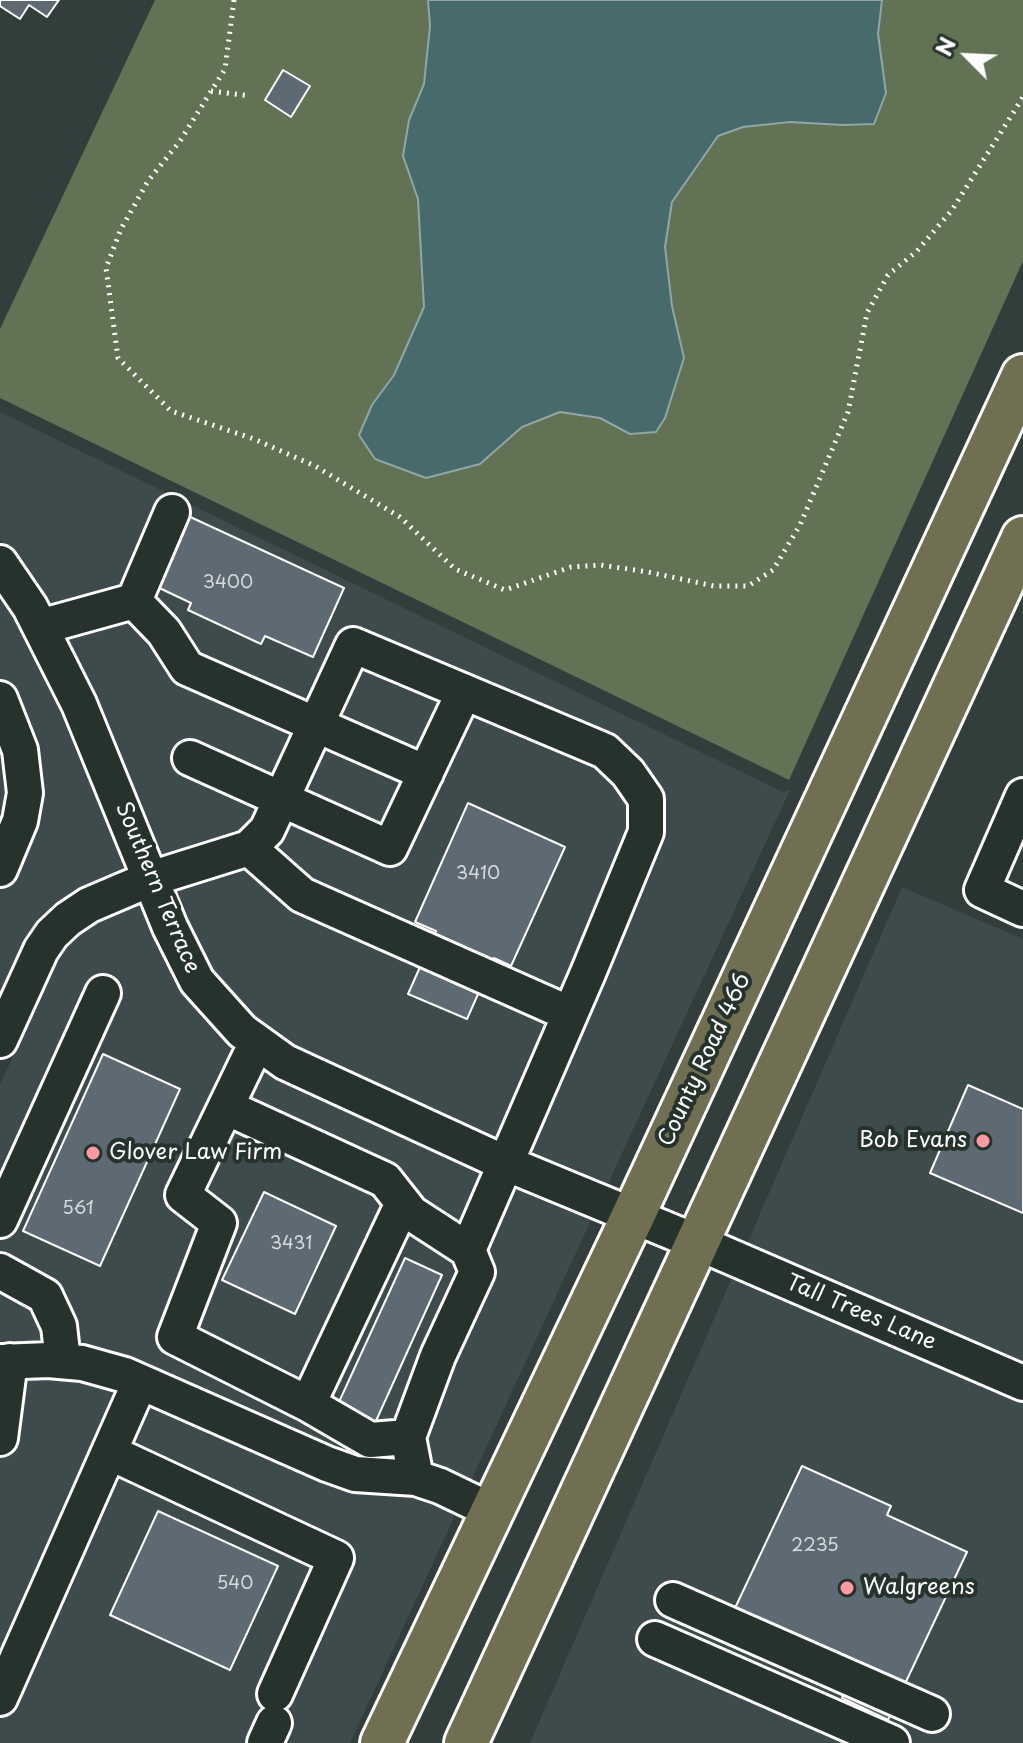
<!DOCTYPE html>
<html>
<head>
<meta charset="utf-8">
<style>
  body { margin:0 }
  #map { position:relative; width:1023px; height:1743px; overflow:hidden; background:#313e3b; font-family:"Playpen Sans",sans-serif }
  canvas { display:block }
  .north { position:absolute; left:927px; top:16px; width:80px; height:80px; -webkit-text-stroke:6px #26332d; paint-order:stroke; rotate:294deg; font-size:22px; font-weight:700; line-height:32px; text-align:center; color:#fff }
  .north::after { content:''; display:block; margin:auto; width:28px; height:36px; background:#fff; clip-path:polygon(50% 0,100% 100%,50% 72%,0 100%) }
</style>
</head>
<body>
<div id="map">
<canvas width="1023" height="1743"></canvas>
<div class="north">N</div>
</div>
<script>
const context = document.querySelector('canvas').getContext('2d');
context.lineJoin = 'round';
function fill(path, color) { context.fillStyle = color; context.fill(path, 'evenodd'); }
const poly = rows => new Path2D(rows.map(r => 'M' + r).join(''));
function strokePath(path, color, width, dash) { context.strokeStyle = color; context.lineWidth = width; context.lineCap = dash ? 'butt' : 'round'; context.setLineDash(dash || []); context.stroke(path); }
function write(font, color, halo, rows, align = 'center') {
  context.font = font + ' "Playpen Sans",sans-serif'; context.lineWidth = 8; context.setLineDash([]); context.textBaseline = 'middle'; context.strokeStyle = halo; context.fillStyle = color; for (const [text, x, y, turn = 0] of rows) {
    context.save(); context.translate(x, y); context.rotate((+turn || 0) * Math.PI / 180); context.textAlign = isNaN(turn) ? turn : align; if (halo) context.strokeText(text, 0, 0); context.fillText(text, 0, 0); context.restore();
  }
}
fill(poly([
  [0,412,783,792,790,790,606,1188,504,1145,293,1049,254,1020,212,974,186,922,96,699,46,602,16,557,0,540],
  [0,592,15,614,63,709,129,870,81,891,57,906,39,922,25,943,0,998],
  [902,887,1023,939,1023,1366,746,1246],
  [141,901,184,991,593,1216,350,1743,0,1743,0,1085,57,959,66,945,99,919],
  [733,1275,1023,1401,1023,1743,530,1743]
]), '#3e4b4c');
fill(poly([
  [155,0,1023,0,1023,261,789,780,0,398,0,329]
]), '#617255');
const water = poly([
  [428,0,882,0,878,34,886,93,874,124,843,125,790,122,743,127,718,136,672,202,665,247,672,306,684,358,665,418,656,432,630,434,600,418,560,412,522,427,480,464,426,478,375,459,359,435,372,405,394,375,424,307,418,199,403,156,409,120,424,84,430,26,428,0]
]);
fill(water, '#476a6d');
strokePath(water, '#91a6a7', 2);
const building = poly([
  [0,0,59,0,47,17,29,5,20,19,0,6,0,0],
  [283,70,310,86,291,117,265,100,283,70],
  [186,515,344,588,313,657,265,636,261,644,188,610,191,603,153,585,186,515],
  [468,803,565,847,511,966,494,958,467,1019,408,994,436,931,415,922,468,803],
  [103,1054,180,1089,100,1266,23,1231,103,1054],
  [968,1085,1023,1109,1023,1213,930,1173,968,1085],
  [264,1192,336,1226,295,1314,222,1280,264,1192],
  [405,1258,442,1275,371,1432,333,1415,405,1258],
  [802,1466,891,1506,887,1515,967,1552,888,1720,842,1698,850,1680,728,1623,802,1466],
  [158,1511,278,1566,230,1670,110,1615,158,1511]
]);
fill(building, '#5d6a73');
strokePath(building, '#fff', 2);
const minor = poly([
  [0,563,30,607,79,704,170,927,197,981,242,1031,285,1062,498,1160,699,1243,1023,1383],
  [134,601,172,512],
  [40,627,134,601,164,632,187,668,426,773],
  [0,699,20,750,25,793,20,821,0,869],
  [190,758,390,848,464,692],
  [1023,796,982,890,1023,909],
  [249,848,302,895,570,1014],
  [0,1040,41,950,52,934,68,919,89,905,150,879,249,848,267,830,353,645,605,751,628,773,646,799,646,832,588,973,468,1250,477,1272,438,1356,408,1437,416,1478],
  [257,1042,183,1195,219,1223,175,1337,308,1404,370,1440,408,1437],
  [226,1107,385,1180,411,1213,468,1250],
  [0,1220,103,993],
  [0,1271,45,1296,59,1326,63,1361],
  [0,1362,48,1360,82,1363,125,1375,327,1464,355,1474,416,1478,440,1486,492,1511],
  [308,1404,403,1203],
  [0,1438,10,1361],
  [109,1452,336,1558,275,1694],
  [673,1600,932,1714],
  [655,1639,892,1743],
  [0,1698,140,1382],
  [265,1743,274,1723]
]);
const major = poly([
  [382,1743,633,1216,1023,376],
  [466,1743,1023,538]
]);
strokePath(minor, '#fff', 40);
strokePath(major, '#fff', 48);
strokePath(poly([
  [234,0,225,69,180,141,148,181,121,229,106,268,118,358,171,411,254,439,315,466,400,517,455,569,505,590,571,567,601,565,648,572,714,586,748,586,773,570,800,525,848,412,867,313,888,275,917,251,952,210,1023,97],
  [211,91,250,96]
]), '#fff', 5, [2, 6]);
strokePath(minor, '#26332d', 34);
strokePath(major, '#716f52', 42);
for (const [x, y, r, color] of [
  [983,1141,8,"#ff9aa2"],
  [93,1153,8,"#ff9aa2"],
  [847,1588,8,"#ff9aa2"]
]) { const dot = new Path2D(); dot.arc(x, y, r, 0, 2 * Math.PI); context.fillStyle = color; context.fill(dot); strokePath(dot, '#26332d', 3); }
write('18px', '#d6dadc', null, [
  ["3400",228,583],
  ["3410",478,874],
  ["561",78,1209],
  ["3431",291,1244],
  ["2235",815,1546],
  ["540",235,1584]
]);
write('22px', '#fff', '#26332d', [
  ["Southern Terrace",157,888,67],
  ["County Road 466",705,1060,-65],
  ["Tall Trees Lane",861,1313,23]
]);
write('22px', '#fff', '#26332d', [
  ["Bob Evans",967,1141,"right"],
  ["Glover Law Firm",109,1153],
  ["Walgreens",863,1588]
], 'left');
</script>
</body>
</html>
